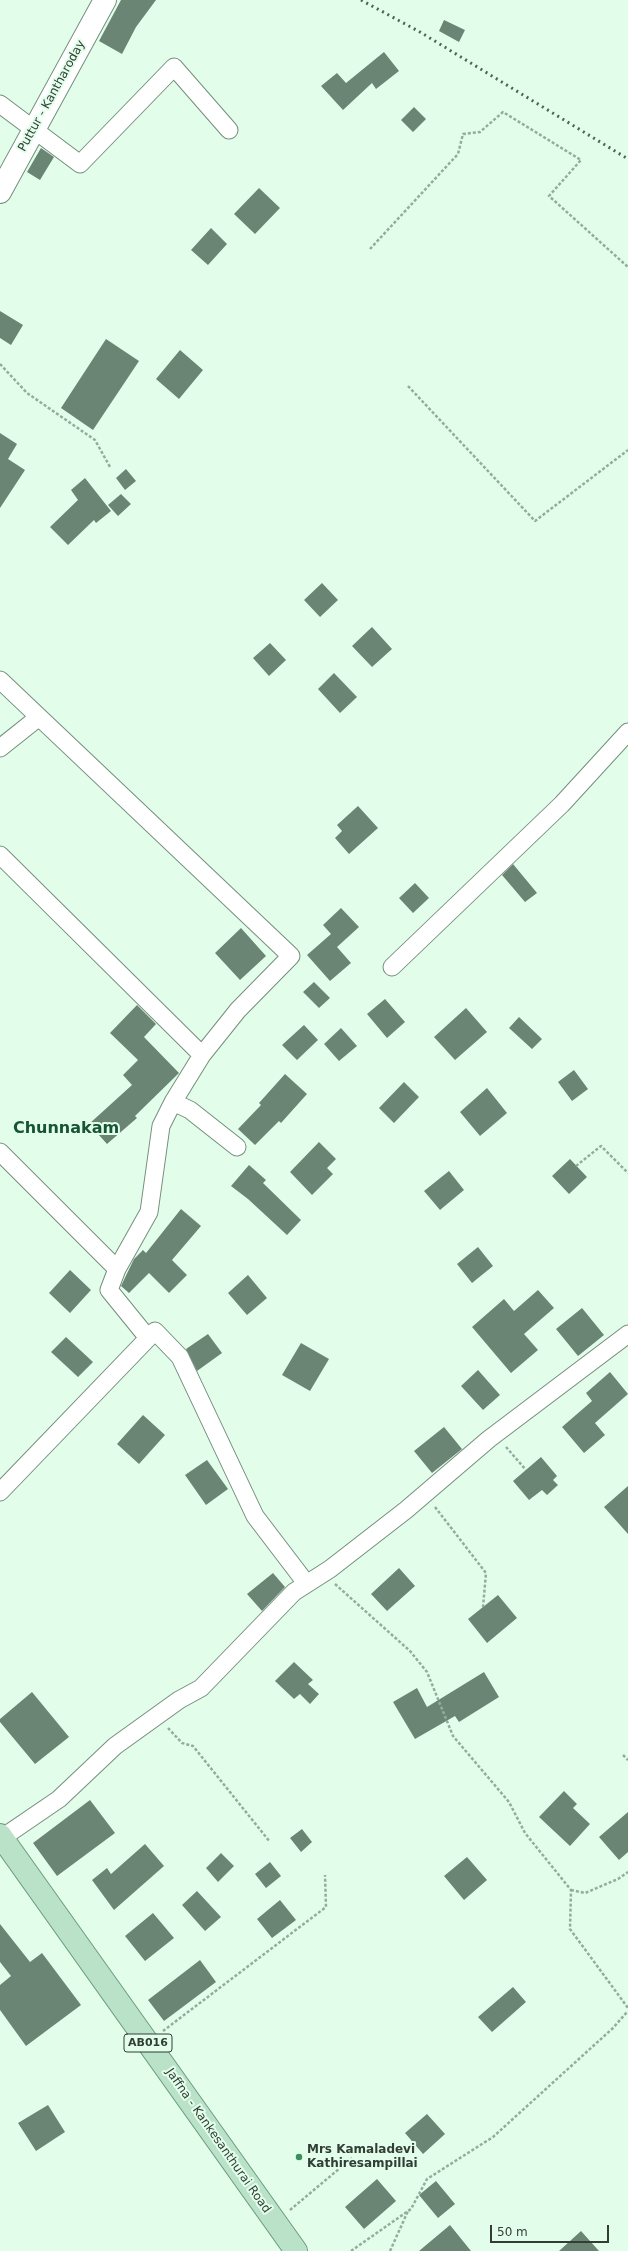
<!DOCTYPE html>
<html>
<head>
<meta charset="utf-8">
<style>
  body { margin:0 }
  #map { position:relative; width:628px; height:2251px; overflow:hidden; background:#e2feeb; font-family:"DejaVu Sans",sans-serif }
  canvas { display:block }
  .scale { position:absolute; left:490px; top:2225px; width:119px; height:18px; box-sizing:border-box; border:2px solid #323d36; border-top:0; padding-left:5px; font-size:12px; line-height:14px; white-space:nowrap; color:#323d36; -webkit-text-stroke:3px #e2feeb; paint-order:stroke }
</style>
</head>
<body>
<div id="map">
<canvas width="628" height="2251"></canvas>
<div class="scale">50 m</div>
</div>
<script>
const context = document.querySelector('canvas').getContext('2d');
context.lineJoin = 'round';
function fill(path, color) { context.fillStyle = color; context.fill(path, 'evenodd'); }
const poly = rows => new Path2D(rows.map(r => 'M' + r).join(''));
function strokePath(path, color, width, dash) { context.strokeStyle = color; context.lineWidth = width; context.lineCap = dash ? 'butt' : 'round'; context.setLineDash(dash || []); context.stroke(path); }
function write(font, color, halo, rows, align = 'center') {
  context.font = font + ' "DejaVu Sans",sans-serif'; context.lineWidth = 4; context.setLineDash([]); context.textBaseline = 'middle'; context.strokeStyle = halo; context.fillStyle = color; for (const [text, x, y, turn = 0] of rows) {
    context.save(); context.translate(x, y); context.rotate((+turn || 0) * Math.PI / 180); context.textAlign = isNaN(turn) ? turn : align; if (halo) context.strokeText(text, 0, 0); context.fillText(text, 0, 0); context.restore();
  }
}
fill(poly([
  [121,0,156,0,136,27,122,54,99,41],
  [444,20,465,30,459,42,439,31],
  [384,52,399,71,376,89,372,83,343,110,321,86,337,73,346,83],
  [414,107,426,119,413,132,401,120],
  [41,148,54,157,40,180,27,172],
  [259,188,280,208,255,234,234,214],
  [211,228,227,244,208,265,191,250],
  [0,311,23,325,11,345,0,338],
  [106,339,139,361,93,430,61,408],
  [180,350,203,370,179,399,156,379],
  [0,433,17,444,8,459,25,470,0,508],
  [126,469,136,481,125,490,116,478],
  [85,478,111,511,96,523,94,520,68,545,50,527,78,500,71,490],
  [121,494,131,504,118,516,108,505],
  [322,583,338,600,320,617,304,600],
  [372,627,392,649,372,667,352,646],
  [270,643,286,660,269,676,253,658],
  [334,673,357,697,340,713,318,689],
  [358,806,378,828,349,854,335,838,342,831,337,825],
  [513,864,537,893,525,902,502,875],
  [415,883,429,898,413,913,399,898],
  [341,908,359,927,337,947,351,963,330,981,307,955,331,934,323,925],
  [241,928,266,956,240,980,215,953],
  [314,982,330,998,319,1008,303,992],
  [385,999,405,1022,387,1038,367,1014],
  [137,1005,156,1024,144,1037,179,1073,135,1116,137,1118,107,1144,89,1124,132,1085,123,1075,138,1060,110,1033],
  [466,1008,487,1032,455,1060,434,1037],
  [519,1017,542,1039,532,1049,509,1028],
  [304,1025,318,1040,297,1060,282,1045],
  [341,1028,357,1046,339,1061,324,1044],
  [574,1070,588,1089,572,1101,558,1082],
  [285,1074,307,1094,281,1123,279,1121,255,1145,238,1129,261,1105,259,1103],
  [404,1082,419,1097,394,1123,379,1108],
  [487,1088,507,1113,480,1136,460,1112],
  [319,1142,336,1159,327,1168,333,1174,312,1195,290,1172],
  [570,1159,587,1177,569,1194,552,1176],
  [249,1165,266,1180,263,1183,301,1220,287,1235,248,1199,231,1186],
  [449,1171,464,1190,440,1210,424,1191],
  [181,1209,201,1226,172,1260,187,1275,169,1293,149,1273,129,1293,121,1286,134,1259,143,1250,146,1253],
  [478,1247,493,1266,472,1283,457,1264],
  [70,1270,91,1290,70,1313,49,1293],
  [248,1275,267,1298,247,1315,228,1293],
  [538,1290,554,1308,524,1334,538,1350,511,1373,472,1327,504,1299,514,1311],
  [582,1308,604,1335,578,1356,556,1329],
  [208,1334,222,1353,197,1371,186,1349],
  [66,1337,93,1362,78,1377,51,1352],
  [301,1343,329,1359,310,1391,282,1375],
  [478,1370,500,1395,483,1410,461,1386],
  [610,1372,628,1394,595,1423,605,1435,584,1453,562,1427,592,1401,586,1393],
  [143,1415,165,1435,139,1464,117,1444],
  [444,1427,462,1449,432,1473,414,1451],
  [541,1457,557,1476,553,1480,558,1485,547,1495,542,1490,529,1500,513,1481],
  [207,1460,228,1489,206,1505,185,1475],
  [628,1486,628,1534,604,1507],
  [399,1568,415,1586,387,1611,371,1594],
  [273,1573,285,1587,262,1611,247,1594],
  [498,1595,517,1618,487,1643,468,1619],
  [294,1662,313,1680,308,1684,319,1694,310,1704,300,1694,294,1699,275,1681],
  [484,1672,499,1697,459,1722,455,1716,415,1739,393,1702,417,1688,427,1707],
  [32,1692,69,1737,35,1764,0,1722,0,1719],
  [564,1791,577,1804,573,1808,590,1824,570,1846,539,1817],
  [90,1800,115,1833,57,1876,33,1843],
  [628,1812,628,1852,619,1860,599,1837],
  [302,1829,312,1842,301,1852,290,1838],
  [145,1844,164,1866,114,1910,92,1880,107,1868,111,1874],
  [221,1853,234,1866,218,1882,206,1868],
  [467,1857,487,1880,464,1900,444,1876],
  [270,1862,281,1876,266,1888,255,1874],
  [197,1891,221,1917,205,1931,182,1905],
  [280,1900,296,1920,272,1938,257,1919],
  [153,1913,174,1938,145,1961,125,1936],
  [0,1924,30,1962,42,1953,81,2005,26,2046,0,2010,0,1985,11,1976,0,1962],
  [200,1960,216,1982,164,2021,148,2000],
  [513,1987,526,2002,492,2032,478,2017],
  [48,2105,65,2132,36,2151,18,2123],
  [427,2114,445,2134,423,2154,405,2133],
  [377,2179,396,2201,364,2229,345,2207],
  [436,2181,455,2204,438,2218,419,2195],
  [450,2225,471,2251,419,2251],
  [581,2231,599,2251,559,2251]
]), '#6b8574');
const minor = poly([
  [0,104,80,164,174,67,229,130],
  [0,680,291,956,238,1010,202,1055,173,1102,161,1126,149,1212,117,1269,109,1290,148,1338],
  [0,748,39,717],
  [0,855,202,1055],
  [392,967,562,804,628,732],
  [173,1102,190,1110,237,1147],
  [0,1152,117,1269],
  [0,1492,155,1331,180,1357,255,1516,306,1583],
  [2,1838,59,1799,115,1746,179,1700,201,1688,294,1592,330,1569,406,1510,489,1439,628,1334]
]);
const secondary = poly([
  [0,192,105,0]
]);
const primary = poly([
  [0,1835,296,2251]
]);
strokePath(minor, '#758e7d', 19);
strokePath(secondary, '#758e7d', 24);
strokePath(primary, '#6c9c7e', 24);
strokePath(poly([
  [370,249,458,154,463,134,480,132,503,112,581,160,549,196,628,267],
  [0,364,27,393,95,440,110,467],
  [408,386,535,521,628,450],
  [576,1166,601,1146,628,1173],
  [506,1447,526,1470],
  [435,1507,486,1573,483,1607],
  [335,1584,410,1651,427,1672,453,1736,509,1802,525,1833,571,1890,570,1929,628,2008],
  [168,1728,182,1743,193,1746,270,1842],
  [623,1755,628,1760],
  [571,1890,585,1893,618,1879,628,1872],
  [163,2031,326,1907,325,1875],
  [290,2210,352,2158],
  [351,2251,411,2209,427,2179,493,2137,613,2028,628,2011],
  [390,2251,408,2211]
]), '#96ab9d', 2.5, [3, 2]);
strokePath(minor, '#fff', 17);
strokePath(secondary, '#fff', 22);
strokePath(primary, '#b9e2c9', 22);
strokePath(poly([
  [361,0,420,32,628,159]
]), '#536258', 3, [2, 4]);
for (const [x, y, r, color] of [
  [299,2157,4,"#3b8e60"]
]) { const dot = new Path2D(); dot.arc(x, y, r, 0, 2 * Math.PI); context.fillStyle = color; context.fill(dot); strokePath(dot, '#e2feeb', 1.5); }
for (const [x, y, w] of [
  [148,2043,48]
]) { const box = new Path2D(); box.roundRect(x - w / 2, y - 9, w, 18, 3); context.fillStyle = '#e2feeb'; context.fill(box); strokePath(box, '#323d36', 1); }
write('bold 11px', '#323d36', null, [
  ["AB016",148,2043]
]);
write('12px', '#323d36', '#e2feeb', [
  ["Puttur - Kantharoday",52,96,-61],
  ["Jaffna - Kankesanthurai Road",218,2141,55]
]);
write('bold 12px', '#323d36', '#e2feeb', [
  ["Mrs Kamaladevi",307,2150],
  ["Kathiresampillai",307,2164]
], 'left');
write('bold 16px', '#185334', '#e2feeb', [
  ["Chunnakam",66,1129]
]);
</script>
</body>
</html>
